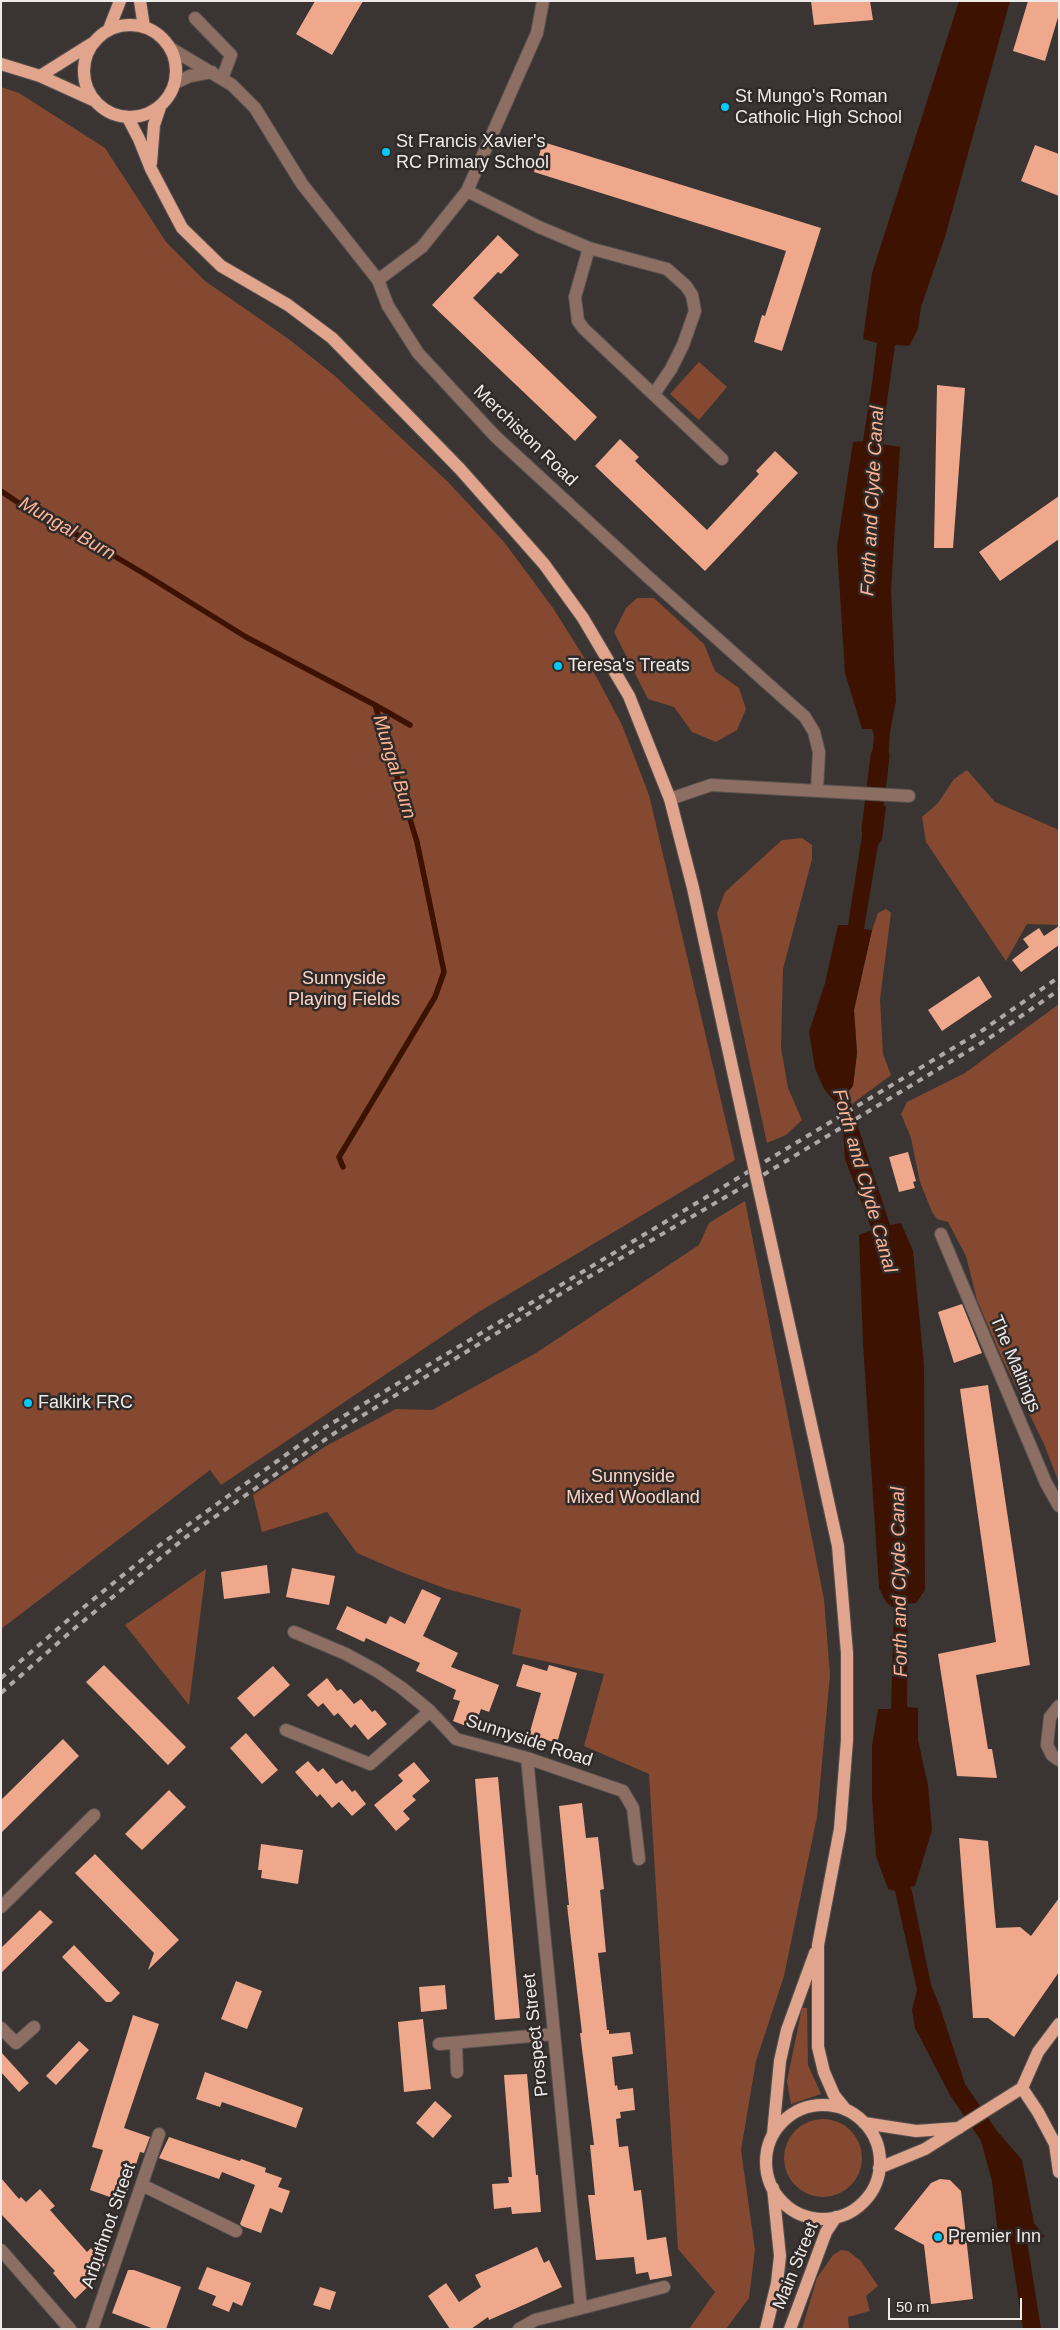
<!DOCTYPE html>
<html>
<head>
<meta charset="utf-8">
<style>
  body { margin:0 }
  #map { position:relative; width:1060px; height:2330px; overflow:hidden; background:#3a3533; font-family:Arial,sans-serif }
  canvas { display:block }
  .frame { position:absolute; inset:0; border:2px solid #eeeae8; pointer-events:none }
  .scale { position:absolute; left:888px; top:2298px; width:134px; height:22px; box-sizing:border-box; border:2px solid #eeeae8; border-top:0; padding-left:6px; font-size:15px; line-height:18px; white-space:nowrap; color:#eeeae8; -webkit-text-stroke:4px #302b29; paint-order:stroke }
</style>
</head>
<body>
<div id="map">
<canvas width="1060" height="2330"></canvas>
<div class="frame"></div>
<div class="scale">50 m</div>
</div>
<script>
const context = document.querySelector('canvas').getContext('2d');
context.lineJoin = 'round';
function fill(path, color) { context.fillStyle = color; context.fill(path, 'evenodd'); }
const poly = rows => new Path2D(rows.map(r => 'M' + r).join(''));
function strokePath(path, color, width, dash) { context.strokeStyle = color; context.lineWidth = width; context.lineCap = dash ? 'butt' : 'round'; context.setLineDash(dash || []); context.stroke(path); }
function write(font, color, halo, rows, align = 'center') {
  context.font = font + ' Arial,sans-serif'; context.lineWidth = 5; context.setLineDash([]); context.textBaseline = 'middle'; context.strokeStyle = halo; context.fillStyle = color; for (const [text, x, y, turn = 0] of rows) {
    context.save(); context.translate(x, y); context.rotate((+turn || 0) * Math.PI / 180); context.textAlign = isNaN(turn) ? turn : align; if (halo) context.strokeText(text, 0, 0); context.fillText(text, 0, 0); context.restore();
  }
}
fill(poly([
  [1,87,19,93,105,148,166,242,205,281,290,340,335,376,448,482,504,542,553,608,597,678,622,725,649,795,735,1160,477,1313,221,1485,210,1470,1,1629],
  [699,362,727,387,699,420,670,394],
  [637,598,654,598,704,644,715,671,739,688,746,709,737,730,716,742,692,732,674,707,648,699,614,632,626,608],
  [967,770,995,802,1059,830,1059,925,1027,924,1006,961,926,842,922,817,938,803,954,779],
  [802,838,812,845,812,859,783,969,781,1048,788,1088,802,1120,786,1135,767,1143,717,913,725,892,782,840],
  [886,909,891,913,880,999,883,1054,891,1075,852,1104,847,1093,853,1086,857,1053,854,1010,872,930,878,913],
  [1059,1004,1059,1483,1044,1444,1002,1358,977,1300,966,1256,948,1222,937,1219,932,1212,920,1182,911,1138,901,1114,907,1102,965,1073],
  [745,1201,824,1599,830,1675,817,1817,784,1976,756,2061,741,2150,755,2250,749,2298,726,2329,689,2329,715,2292,678,2249,649,1774,584,1746,604,1674,512,1654,521,1609,447,1589,401,1572,357,1553,327,1512,262,1532,253,1495,326,1446,396,1409,432,1410,536,1353,699,1245,709,1223],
  [206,1569,189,1705,125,1625],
  [802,2008,807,2008,808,2065,821,2094,791,2104,787,2081],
  '784 2158a39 39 0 1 1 78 0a39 39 0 1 1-78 0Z',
  [841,2250,848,2251,861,2261,878,2286,866,2296,870,2311,848,2317,849,2329,802,2329,817,2278,833,2255]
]), '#854931');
fill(poly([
  [959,1,1010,1,945,237,921,307,918,329,909,346,895,345,881,444,900,447,891,590,896,701,890,732,887,781,870,779,874,736,872,729,862,729,845,673,837,547,853,442,863,441,873,377,877,343,863,339,872,273],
  [867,804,886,806,882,839,878,845,864,929,872,930,854,1010,857,1053,853,1086,847,1093,890,1225,901,1223,913,1251,924,1365,925,1590,916,1603,908,1604,907,1707,918,1708,918,1740,928,1785,932,1830,915,1886,911,1887,931,1985,940,2007,965,2084,997,2131,1022,2160,1034,2223,1045,2237,1027,2241,1041,2329,1023,2329,1010,2243,999,2243,992,2181,981,2141,950,2095,915,2028,912,2010,917,1990,895,1891,888,1889,876,1856,872,1796,872,1746,878,1709,891,1709,894,1608,886,1602,879,1588,863,1343,859,1235,872,1230,845,1159,843,1127,836,1103,824,1089,815,1068,809,1032,825,983,838,925,848,925]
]), '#3e1200');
strokePath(poly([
  [1,491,29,510,87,540,143,573,246,637,375,705,417,842,444,972,435,997,339,1157,343,1167],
  [375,705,410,725]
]), '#3e1200', 5.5);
strokePath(poly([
  [871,830,880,756]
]), '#3e1200', 19);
fill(poly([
  [315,1,363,1,332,55,296,34],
  [811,1,870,1,873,20,814,25],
  [1028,1,1059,1,1059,14,1045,61,1013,51],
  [543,142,821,228,782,351,754,342,762,315,765,316,786,251,534,172],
  [1035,145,1059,154,1059,196,1021,181],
  [498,235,519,255,501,274,498,272,473,298,597,417,575,441,432,305],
  [937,385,965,388,953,548,934,548],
  [620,439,639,457,635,461,707,530,759,474,756,471,775,451,798,473,705,571,595,466],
  [1059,496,1059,539,1000,581,979,552],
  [1059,926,1059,945,1021,972,1012,960,1029,947,1023,939,1039,928,1044,936],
  [979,976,992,997,942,1031,928,1010],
  [908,1152,916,1181,913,1182,915,1188,899,1192,889,1157],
  [962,1304,982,1353,954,1363,938,1312],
  [988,1385,1030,1665,976,1675,988,1749,992,1749,997,1778,957,1776,938,1654,996,1642,960,1389],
  [267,1565,270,1593,224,1599,221,1572],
  [292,1568,335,1576,329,1605,286,1597],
  [422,1589,441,1598,423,1636,458,1653,451,1667,499,1685,489,1712,481,1709,474,1729,453,1721,460,1701,453,1699,456,1690,416,1671,420,1663,366,1638,364,1642,336,1629,347,1606,386,1624,390,1616,405,1624],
  [523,1664,547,1671,549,1665,577,1673,557,1743,529,1735,541,1693,516,1686],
  [104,1665,186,1747,168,1765,86,1682],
  [273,1666,290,1685,254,1717,237,1698],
  [327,1678,337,1691,341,1689,354,1704,361,1699,372,1712,375,1710,387,1724,368,1740,355,1724,351,1728,338,1713,334,1716,323,1703,318,1707,307,1695],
  [246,1733,278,1770,262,1784,230,1748],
  [63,1739,79,1756,1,1833,1,1800],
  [308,1761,318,1772,323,1768,336,1784,342,1780,352,1792,355,1790,366,1804,352,1816,339,1802,332,1808,320,1794,317,1797,295,1772],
  [414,1762,430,1781,412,1796,416,1800,403,1811,410,1819,396,1831,374,1805,403,1781,398,1775],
  [498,1777,520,2018,495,2020,475,1779],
  [169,1790,186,1807,142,1850,125,1834],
  [582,1803,586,1838,598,1837,604,1889,600,1890,606,1952,598,1953,607,2030,609,2030,609,2034,630,2032,633,2054,612,2057,615,2086,617,2085,618,2090,633,2088,635,2110,620,2112,621,2118,616,2119,619,2147,628,2146,634,2191,641,2190,647,2240,666,2237,672,2276,650,2280,648,2272,636,2274,634,2257,596,2260,588,2195,595,2195,590,2145,594,2145,580,2033,582,2033,567,1905,569,1905,559,1806],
  [959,1838,988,1841,996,1928,1020,1927,1031,1936,1059,1898,1059,1972,1014,2037,988,2018,973,2018],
  [261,1844,303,1850,298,1884,261,1878,262,1870,258,1870],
  [95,1854,179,1940,148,1970,154,1953,75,1873],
  [40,1910,53,1922,1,1973,1,1948],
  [74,1945,120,1993,111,2002,106,2002,62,1957],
  [236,1981,262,1991,247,2029,221,2019],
  [445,1985,447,2009,421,2012,419,1987],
  [133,2015,159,2024,124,2128,150,2137,144,2153,140,2152,124,2202,90,2190,103,2150,92,2147],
  [423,2019,431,2089,404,2092,398,2022],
  [79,2041,89,2050,56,2085,46,2076],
  [1,2052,29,2083,19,2092,1,2072],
  [205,2072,303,2108,296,2128,222,2102,220,2107,196,2099],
  [527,2074,536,2175,538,2175,541,2212,512,2214,511,2207,494,2209,492,2184,509,2183,508,2177,512,2177,504,2075],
  [435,2101,452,2116,433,2138,416,2123],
  [169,2137,240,2161,241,2159,266,2168,265,2172,282,2178,278,2187,290,2191,282,2213,270,2208,261,2233,242,2226,240,2224,255,2185,222,2172,219,2179,159,2158],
  [1,2178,19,2199,21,2197,26,2202,40,2189,55,2206,50,2210,87,2252,91,2248,105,2265,91,2278,94,2281,75,2299,53,2273,55,2271,1,2214],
  [940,2179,950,2180,961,2191,973,2299,931,2304,924,2245,894,2229,931,2183],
  [537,2247,544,2263,549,2260,562,2287,528,2303,489,2320,488,2317,471,2329,450,2329,428,2296,446,2283,459,2302,481,2287,475,2275],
  [207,2267,251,2283,242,2306,233,2302,229,2312,212,2305,216,2296,198,2289],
  [128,2270,134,2270,181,2287,166,2329,154,2329,112,2313],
  [320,2287,336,2292,330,2310,313,2305]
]), '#f0a88d');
const minor = poly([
  [195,18,231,55,222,79],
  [170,48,232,85,255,108,302,184,378,280,388,306,418,353,495,436,647,576,805,717,814,732,819,752,817,790],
  [175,83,190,76,212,72],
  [467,191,539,227,589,248,667,269,686,286,692,295,695,311,683,345,671,369,654,394],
  [589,248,575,297,578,321,584,329,722,459],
  [378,280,422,247,467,191,537,33,543,1],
  [670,799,711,785,909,796],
  [941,1234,1046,1483,1059,1506],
  [294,1632,346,1654,377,1671,402,1688,430,1711,456,1739,527,1758,623,1791,633,1808,639,1859],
  [1059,1706,1050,1717,1047,1745,1052,1755,1059,1760],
  [286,1730,370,1764,430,1711],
  [527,1758,581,2308],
  [1,1907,94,1815],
  [1,2028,16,2043,34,2027],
  [456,2043,457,2072],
  [439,2044,554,2034],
  [142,2185,236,2231],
  [1,2250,70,2329],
  [92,2329,159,2134],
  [519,2329,535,2320,664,2287]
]);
const major = poly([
  [140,1,144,27],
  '84 71a46 46 0 1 1 92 0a46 46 0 1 1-92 0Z',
  [109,29,120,1],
  [1,64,40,76,93,100],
  [40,76,91,44],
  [128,118,139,139,151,169,182,228,221,266,288,305,332,338,460,469,544,564,583,618,629,696,670,799,693,888,748,1140],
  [151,163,154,125,160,107],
  [763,1207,838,1546,847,1653,847,1740,840,1829,818,1945,818,2047,824,2072,834,2095,846,2110],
  [1022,2088,1038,2112,1055,2144,1059,2172],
  '766 2162a57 57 0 1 1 114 0a57 57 0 1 1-114 0Z',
  [864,2123,916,2131,959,2128],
  [773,2134,780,2061,787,2030,815,1953],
  [879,2168,925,2149,1022,2088,1038,2052,1059,2024],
  [766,2329,777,2283,780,2256,773,2188],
  [790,2329,826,2232,836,2217]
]);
strokePath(minor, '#575250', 14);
strokePath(major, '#575250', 14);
strokePath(minor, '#8c6e63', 12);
strokePath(major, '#e1a48d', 12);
strokePath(poly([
  [1,1678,68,1620,160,1545,319,1431,983,1030,1059,977],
  [1,1693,75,1628,186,1537,339,1430,580,1282,753,1181,988,1039,1059,990]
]), '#aea9a7', 4, [6, 6]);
const majorBridge = poly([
  [748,1140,763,1207]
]);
strokePath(majorBridge, '#575250', 14, []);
strokePath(majorBridge, '#e1a48d', 12);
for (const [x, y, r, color] of [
  [725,107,5,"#02cbf9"],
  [386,152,5,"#02cbf9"],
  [558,666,5,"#02cbf9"],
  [28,1403,5,"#02cbf9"],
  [938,2237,5,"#02cbf9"]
]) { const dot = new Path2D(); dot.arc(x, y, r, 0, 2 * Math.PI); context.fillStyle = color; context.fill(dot); strokePath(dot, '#302b29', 2); }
write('18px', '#eeeae8', '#302b29', [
  ["St Mungo's Roman",735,97],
  ["Catholic High School",735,118],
  ["St Francis Xavier's",396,142],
  ["RC Primary School",396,163],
  ["Teresa's Treats",568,666],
  ["Falkirk FRC",38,1403],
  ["Premier Inn",948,2237]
], 'left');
write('18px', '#eeeae8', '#302b29', [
  ["Merchiston Road",525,436,44],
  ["The Maltings",1015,1364,67],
  ["Sunnyside Road",529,1741,18],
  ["Prospect Street",536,2035,-96],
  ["Arbuthnot Street",109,2226,-71],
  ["Main Street",796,2266,-68]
]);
write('18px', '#fdd5c6', '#302b29', [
  ["Sunnyside",344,979],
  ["Playing Fields",344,1000],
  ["Sunnyside",633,1477],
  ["Mixed Woodland",633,1498]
]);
write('italic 19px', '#ffb395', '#302b29', [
  ["Forth and Clyde Canal",873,501,-87],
  ["Mungal Burn",67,529,30],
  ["Mungal Burn",394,767,73],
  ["Forth and Clyde Canal",864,1181,74],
  ["Forth and Clyde Canal",900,1582,-91]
]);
</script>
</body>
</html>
